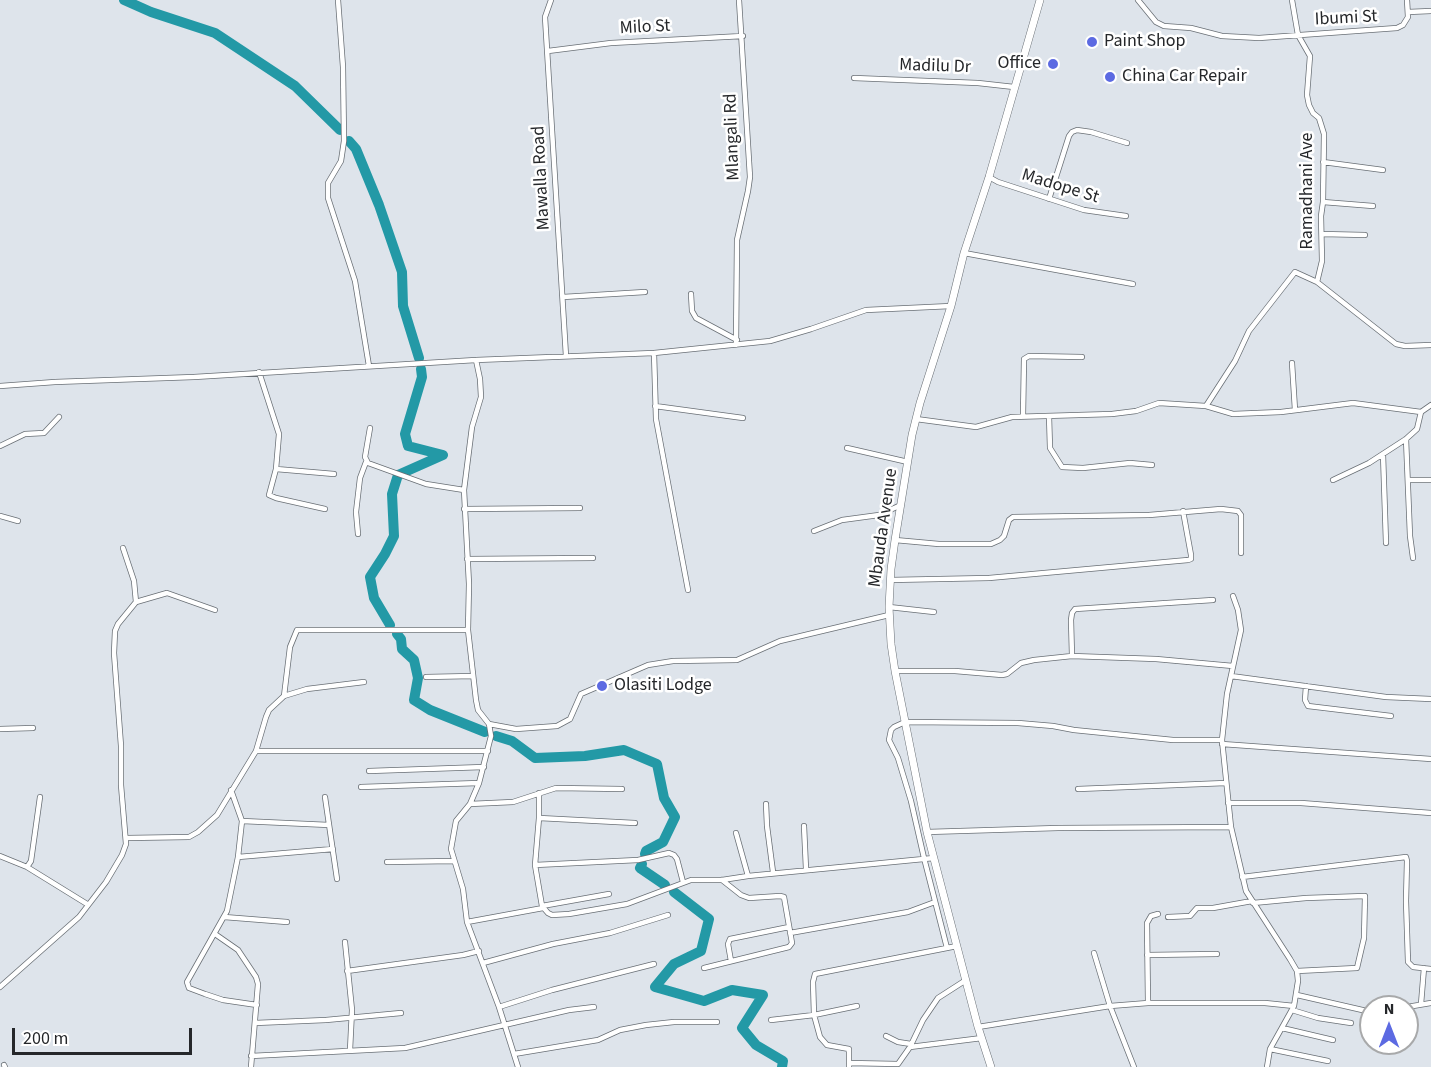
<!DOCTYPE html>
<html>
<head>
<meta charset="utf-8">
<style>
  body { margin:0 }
  #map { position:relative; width:1431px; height:1067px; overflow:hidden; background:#dee4eb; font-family:"Source Sans 3",sans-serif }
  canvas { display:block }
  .north { position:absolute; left:1359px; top:995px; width:60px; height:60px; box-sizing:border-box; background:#fff; border:2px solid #a8a9aa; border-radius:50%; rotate:0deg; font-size:16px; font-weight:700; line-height:24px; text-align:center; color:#25272a }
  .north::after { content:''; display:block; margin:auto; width:21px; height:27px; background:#5c6ae2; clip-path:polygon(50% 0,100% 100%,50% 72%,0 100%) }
  .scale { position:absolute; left:12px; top:1028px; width:180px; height:27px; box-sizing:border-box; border:3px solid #25272a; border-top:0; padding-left:8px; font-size:18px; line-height:21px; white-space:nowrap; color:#25272a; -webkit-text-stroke:4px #fff; paint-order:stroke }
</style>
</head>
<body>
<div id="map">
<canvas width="1431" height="1067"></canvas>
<div class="north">N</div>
<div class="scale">200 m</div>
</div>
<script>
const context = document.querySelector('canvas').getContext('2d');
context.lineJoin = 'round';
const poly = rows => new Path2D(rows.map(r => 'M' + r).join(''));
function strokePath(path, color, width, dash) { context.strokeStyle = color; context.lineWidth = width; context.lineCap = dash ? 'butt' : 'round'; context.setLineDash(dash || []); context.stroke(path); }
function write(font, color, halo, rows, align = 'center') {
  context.font = font + ' "Source Sans 3",sans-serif'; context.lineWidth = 5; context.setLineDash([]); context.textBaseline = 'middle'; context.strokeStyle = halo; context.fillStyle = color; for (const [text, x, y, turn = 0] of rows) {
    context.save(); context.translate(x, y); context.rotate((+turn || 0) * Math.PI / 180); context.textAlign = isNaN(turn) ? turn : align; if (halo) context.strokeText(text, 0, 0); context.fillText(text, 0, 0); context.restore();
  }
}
strokePath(poly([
  [124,0,151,12,215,33,295,86,340,130],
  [349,141,356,149,379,205,402,272,403,306,419,358],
  [390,625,374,598,370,577,385,554,394,536,392,494,398,475,443,455,408,446,405,434,422,377,421,369],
  [397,634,401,639,402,649,414,660,418,678,414,700,430,710,485,732],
  [496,736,512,741,535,758,585,756,624,750,657,764,664,798,675,817,663,842,646,851,645,854],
  [642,864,640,868,665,885],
  [674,892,709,919,701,951,674,964,655,987,704,1001,732,990,763,995,742,1028,756,1045,783,1061,782,1067]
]), '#2399a6', 10);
const street = poly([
  [338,0,343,67,344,141,341,161,328,183,328,198,355,281,369,366],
  [551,0,545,17,566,356],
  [1138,0,1156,22,1164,26,1191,28,1222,36,1259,38,1397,28,1403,25,1408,17,1407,0],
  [1292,0,1298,35,1310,56,1307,95,1309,105,1313,113,1319,118,1324,134,1323,202,1321,216,1322,261,1317,282],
  [1408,12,1431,11],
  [548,51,611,43,743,36],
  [854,78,978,83,1014,87],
  [1323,162,1383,170],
  [989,177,998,182,1084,210,1126,216],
  [1049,199,1069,136,1072,132,1077,130,1091,132,1127,143],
  [1323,202,1373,206],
  [1322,234,1365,235],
  [964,253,1133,284],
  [691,294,692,311,696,318,737,340],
  [563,297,645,292],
  [736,345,737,240,748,191,750,177,739,0],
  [654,353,656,419,688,590],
  [476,360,480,379,481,397,472,427,464,490,469,584,468,630,476,700,478,710,489,724,491,736,479,783,470,804,456,821,451,849,463,889,467,922,499,1007,518,1067],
  [1292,363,1295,410],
  [259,372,279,434,276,469,269,495,276,498,325,509],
  [0,386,55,382,194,377,476,360,654,353,770,341,811,329,866,310,951,306],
  [655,406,743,418],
  [1206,406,1235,361,1249,331,1295,272,1317,282,1396,344,1405,346,1431,345],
  [1023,416,1024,359,1029,356,1082,357],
  [1049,416,1050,448,1062,467,1083,468,1130,463,1152,465],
  [916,419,976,427,1012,417,1112,414,1136,411,1159,403,1206,406,1233,414,1281,412,1353,403,1421,412,1431,405],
  [370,428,365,457,368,463,426,484,464,490],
  [1406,439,1410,536,1413,558],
  [0,446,25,434,44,433,59,417],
  [847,448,908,462],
  [1383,454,1386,543],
  [276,469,334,474],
  [1333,480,1369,463,1406,439,1417,429,1421,412],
  [1409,480,1431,480],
  [464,509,580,508],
  [0,516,18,521],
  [814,531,842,520,879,515,901,505],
  [358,534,356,512,360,478,366,462],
  [895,540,939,544,991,544,1000,540,1004,536,1009,520,1013,517,1149,515,1221,509,1238,511,1241,515,1241,553],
  [123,548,134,581,136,602],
  [467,559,593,558],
  [890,580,989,578,1188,560,1191,559,1191,555,1183,511],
  [1233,596,1238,610,1241,630,1227,694,1222,740,1231,827,1246,891,1290,959,1297,971,1298,981,1294,1006,1270,1049,1267,1067],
  [889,607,934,612],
  [1072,656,1071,620,1072,613,1075,609,1213,600],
  [895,671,955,671,1002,675,1007,674,1021,663,1034,660,1072,656,1156,659,1233,666],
  [1231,676,1386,697,1431,699],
  [426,677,473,676],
  [1306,686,1305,700,1308,706,1391,716],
  [284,696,307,689,364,682],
  [489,724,516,729,557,726,570,719,581,694,648,665,673,661,737,660,780,641,889,615],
  [0,729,33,728],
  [1222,744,1431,759],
  [256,751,488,751],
  [369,771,484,767],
  [361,787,479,783],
  [1078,789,1226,783],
  [231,790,242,821,329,825],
  [539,793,539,818,535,865,542,906,548,913,552,915,569,914,627,904,691,880,722,880,748,876,736,833],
  [325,797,337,879],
  [1228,803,1301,803,1431,813],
  [470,804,513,802,556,788,622,789],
  [766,804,767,826,773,872],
  [539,818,635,823],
  [242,821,238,857,227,911,187,982,189,988,205,994,223,1000,257,1005],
  [804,826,806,869],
  [927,832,1058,828,1231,827],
  [127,838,189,837,198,832,217,815,256,751,266,717,269,710,284,696,290,647,297,630,468,630],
  [0,856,27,867,87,904],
  [238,857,333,849],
  [387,862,454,861],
  [535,865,638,860,669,853,674,855,677,859,683,882],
  [27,867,31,861,40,797],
  [748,876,934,858],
  [1242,877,1406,857,1407,861,1406,901,1408,962,1413,967,1431,969],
  [1253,903,1306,898,1365,896,1364,938,1357,968,1297,971],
  [542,906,609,894],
  [224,917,287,922],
  [1168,917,1190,916,1197,908,1213,908,1252,901],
  [467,922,543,908],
  [790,933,908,912,935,902],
  [215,934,238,950,256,977,258,984,251,1067],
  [345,942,352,1010,350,1050],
  [947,948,924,858,911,801,898,758,889,740,891,730,894,727,905,722,1018,723,1053,726,1074,730,1173,740,1222,740],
  [1094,953,1110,1006,1134,1067],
  [1147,955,1217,954],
  [731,961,728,944,730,939,789,927],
  [483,963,553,944,610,933,668,915],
  [704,968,789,947,792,943,784,897,780,896,749,898,741,895,722,880],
  [347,971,463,955,479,951],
  [0,987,79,917,106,882,122,855,126,844,121,785,121,746,114,653,115,631,118,624,136,602,167,593,215,610],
  [1297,995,1371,1012],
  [1148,1003,1147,923,1151,916,1158,914],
  [1421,1004,1424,968],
  [499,1007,552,990,654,964],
  [1407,1007,1431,1003],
  [1292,1010,1318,1018,1351,1023],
  [771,1020,814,1015,857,1006],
  [255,1023,326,1020,401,1013],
  [978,1027,1110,1006,1148,1003,1265,1003,1294,1006],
  [1282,1028,1333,1040],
  [886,1036,898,1042,911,1044],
  [910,1047,982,1038],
  [1270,1049,1328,1061],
  [514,1054,598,1040,620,1030,646,1025,674,1022,717,1022],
  [251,1056,405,1048,569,1010,594,1007],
  [849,1063,898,1064,910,1047,923,1020,938,998,966,980],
  [4,1065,5,1067],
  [849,1067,849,1049,827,1045,820,1037,814,1015,813,982,815,974,957,946]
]);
const secondary = poly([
  [991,1067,978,1027,927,832,895,671,891,644,889,607,891,569,895,540,912,435,920,403,951,306,964,253,989,177,1040,0]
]);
strokePath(street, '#696f75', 6);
strokePath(secondary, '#696f75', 8);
strokePath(street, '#fff', 4.5);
strokePath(secondary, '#fff', 7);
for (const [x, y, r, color] of [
  [1092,42,6,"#5c6ae2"],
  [1053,64,6,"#5c6ae2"],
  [1110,77,6,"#5c6ae2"],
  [602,686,6,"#5c6ae2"]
]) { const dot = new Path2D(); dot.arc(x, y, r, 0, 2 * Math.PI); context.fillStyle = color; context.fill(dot); strokePath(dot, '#fff', 2); }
write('18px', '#25272a', '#fff', [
  ["Ibumi St",1346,19,-3],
  ["Milo St",645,28,-3],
  ["Madilu Dr",935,67,2],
  ["Mlangali Rd",733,137,-92],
  ["Mawalla Road",542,178,-93],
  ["Madope St",1060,187,17],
  ["Ramadhani Ave",1308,191,-90],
  ["Mbauda Avenue",884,528,-82]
]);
write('18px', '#25272a', '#fff', [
  ["Paint Shop",1104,42],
  ["Office",1041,64,"right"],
  ["China Car Repair",1122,77],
  ["Olasiti Lodge",614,686]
], 'left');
</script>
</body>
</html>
